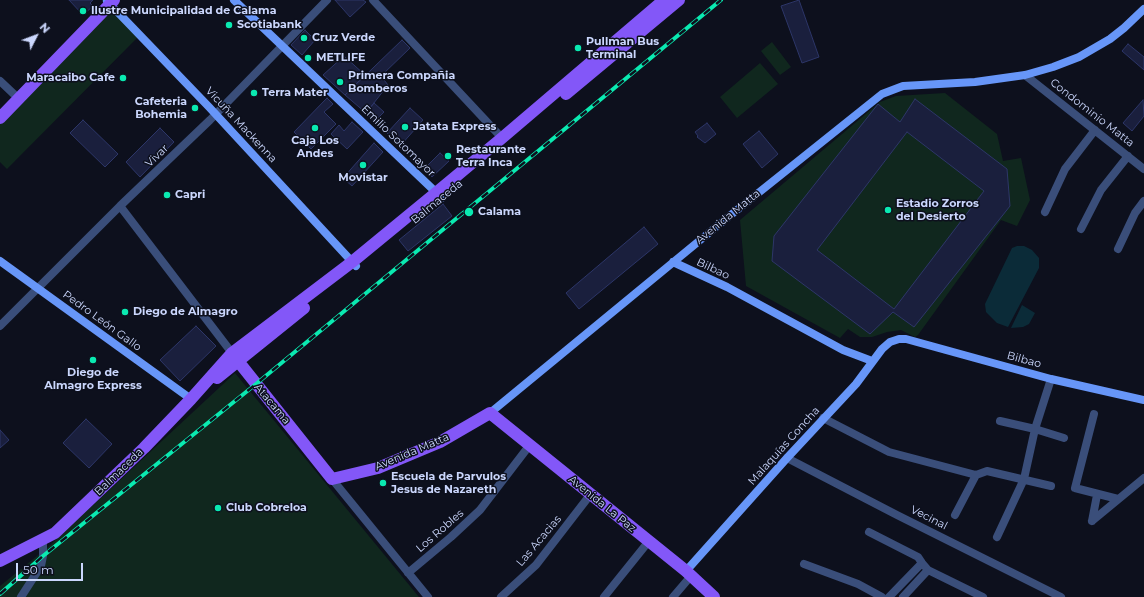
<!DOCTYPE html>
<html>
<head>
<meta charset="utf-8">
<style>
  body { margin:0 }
  #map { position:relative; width:1144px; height:597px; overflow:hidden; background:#0d101d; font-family:Montserrat,sans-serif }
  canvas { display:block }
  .north { position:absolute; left:16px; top:16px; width:40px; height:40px; -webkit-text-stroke:3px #0d101d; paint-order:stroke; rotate:48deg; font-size:11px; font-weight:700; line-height:16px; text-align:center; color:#cbd7fd }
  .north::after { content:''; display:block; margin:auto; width:14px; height:18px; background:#cbd7fd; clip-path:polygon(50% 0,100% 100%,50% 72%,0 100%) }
  .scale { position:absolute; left:16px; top:563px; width:67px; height:18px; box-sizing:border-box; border:2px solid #cbd7fd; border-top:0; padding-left:5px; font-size:12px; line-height:14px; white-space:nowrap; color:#cbd7fd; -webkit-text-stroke:3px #0d101d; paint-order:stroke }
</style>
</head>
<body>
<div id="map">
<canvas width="1144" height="597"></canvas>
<div class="north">N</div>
<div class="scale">50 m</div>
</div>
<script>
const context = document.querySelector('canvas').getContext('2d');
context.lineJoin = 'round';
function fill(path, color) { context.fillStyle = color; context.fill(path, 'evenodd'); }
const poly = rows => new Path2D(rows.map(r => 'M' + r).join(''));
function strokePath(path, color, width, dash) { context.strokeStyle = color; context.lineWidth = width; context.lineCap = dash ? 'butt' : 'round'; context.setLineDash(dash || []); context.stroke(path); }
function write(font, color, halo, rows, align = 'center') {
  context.font = font + ' Montserrat,sans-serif'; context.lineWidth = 3; context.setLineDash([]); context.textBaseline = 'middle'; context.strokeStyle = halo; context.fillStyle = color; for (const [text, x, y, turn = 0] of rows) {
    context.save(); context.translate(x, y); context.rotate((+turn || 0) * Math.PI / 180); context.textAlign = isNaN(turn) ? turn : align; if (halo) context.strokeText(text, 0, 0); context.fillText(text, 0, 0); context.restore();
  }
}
fill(poly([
  [111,9,138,37,7,169,0,162,0,124],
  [772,42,791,67,780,75,761,51],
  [760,63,778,84,737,118,720,97],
  [945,93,997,134,1003,161,1021,158,1030,200,1017,226,1001,220,918,335,915,337,901,330,887,332,872,337,860,337,848,329,840,338,746,286,740,220,880,102,896,96],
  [235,373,419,597,0,597,0,586,48,547]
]), '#10271e');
fill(poly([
  [1017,246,1024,246,1032,250,1039,258,1039,268,1008,327,997,323,986,312,985,304,1012,248],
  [1022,305,1035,313,1029,324,1023,327,1011,328]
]), '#0b2b38');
const building = poly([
  [69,0,93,0,90,3,93,6,83,15,69,0],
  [335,0,363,0,366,2,350,17,335,0],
  [799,0,819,57,802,63,781,6,799,0],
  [305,30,315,40,302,55,291,45,305,30],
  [402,40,410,48,381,76,388,85,366,113,345,95,402,40],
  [1128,44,1144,57,1144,70,1122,51,1128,44],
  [344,56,365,75,345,95,323,75,344,56],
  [327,98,333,104,324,112,336,124,311,149,294,132,327,98],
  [915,99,1007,169,1010,206,914,327,893,312,870,334,772,261,774,236,878,104,900,122,915,99],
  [907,132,984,191,894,309,817,250,907,132],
  [1143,100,1144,116,1132,131,1123,123,1143,100],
  [374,103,384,112,374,122,366,113,374,103],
  [410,108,423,120,401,145,387,133,410,108],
  [83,120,118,154,105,167,70,133,83,120],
  [352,122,363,132,347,149,331,134,339,125,344,131,352,122],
  [707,123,716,134,705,143,697,137,698,136,695,132,707,123],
  [160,128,174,142,140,177,126,162,160,128],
  [759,131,778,154,762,168,743,144,759,131],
  [374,143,383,152,352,186,343,178,374,143],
  [440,153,449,161,432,177,424,169,440,153],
  [443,204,452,216,408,251,399,240,443,204],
  [644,227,658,244,579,309,566,293,644,227],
  [196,326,216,346,180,381,160,360,196,326],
  [86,419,112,444,89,468,63,443,86,419],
  [0,430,9,440,0,448,0,430]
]);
fill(building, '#1a1f3d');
strokePath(building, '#2d3668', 1);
strokePath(poly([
  [373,0,502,138],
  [1025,75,1144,169],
  [0,81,18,98],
  [120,206,232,353],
  [1045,212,1065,169,1095,130],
  [1081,229,1101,190,1128,156],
  [1118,249,1135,213,1144,201],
  [0,326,120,206,210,120,327,0],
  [1094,414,1075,488,1118,499],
  [823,418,889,452,976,475,987,471,1051,486],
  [1000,421,1035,429,1064,438],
  [787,458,897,515,1061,597],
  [332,479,428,597],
  [955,515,976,475],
  [1092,521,1144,478],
  [1092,521,1097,495],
  [869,532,918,557,922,563,928,570,983,597],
  [997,537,1024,479,1035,429,1051,379],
  [804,564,858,584,882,597],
  [408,573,451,537,480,510,529,446],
  [21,597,41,566,43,556,43,539],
  [501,597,536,565,590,495],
  [604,597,649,541],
  [673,597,691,576],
  [889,597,922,563],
  [903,597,928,570]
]), '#3a4e7a', 8);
strokePath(poly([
  [234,0,442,198],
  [107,1,209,107,356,266],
  [0,261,191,399],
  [673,262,727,287,843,350,872,361],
  [490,413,727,218,882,94,903,86,975,82,1025,75,1053,67,1079,57,1110,39,1124,28,1144,9],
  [686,571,787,458,856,384,882,349,890,342,899,339,906,339,1051,379,1144,400]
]), '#6796f8', 8);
strokePath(poly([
  [566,94,679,0],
  [0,118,114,0],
  [234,356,332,479,378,468,440,442,490,413,686,571,714,597],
  [217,378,304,308],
  [0,561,55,533,144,448,191,399,232,353,352,262,436,193,502,138,664,0]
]), '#8357f8', 12);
const rail = poly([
  [0,594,43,556,256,384,721,0]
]);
strokePath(rail, '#0aeab1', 4);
strokePath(rail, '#0d101d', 2.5, [8]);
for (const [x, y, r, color] of [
  [83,11,4,"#0aeab1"],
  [229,25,4,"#0aeab1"],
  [304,38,4,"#0aeab1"],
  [578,48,4,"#0aeab1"],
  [308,58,4,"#0aeab1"],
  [123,78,4,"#0aeab1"],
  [340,82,4,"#0aeab1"],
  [254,93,4,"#0aeab1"],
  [195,108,4,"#0aeab1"],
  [405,127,4,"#0aeab1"],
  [315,128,4,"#0aeab1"],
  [448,156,4,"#0aeab1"],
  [363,165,4,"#0aeab1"],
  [167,195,4,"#0aeab1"],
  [888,210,4,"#0aeab1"],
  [469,212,5,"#0aeab1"],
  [125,312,4,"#0aeab1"],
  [93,360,4,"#0aeab1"],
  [383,483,4,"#0aeab1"],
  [218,508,4,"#0aeab1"]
]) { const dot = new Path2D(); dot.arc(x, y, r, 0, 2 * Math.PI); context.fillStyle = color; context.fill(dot); strokePath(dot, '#0d101d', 1.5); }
write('bold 11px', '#cbd7fd', '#0d101d', [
  ["Ilustre Municipalidad de Calama",91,11],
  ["Scotiabank",237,25],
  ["Cruz Verde",312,38],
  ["Pullman Bus",586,42],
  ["Terminal",586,55],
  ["METLIFE",316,58],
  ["Primera Compañia",348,76],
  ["Bomberos",348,89],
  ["Maracaibo Cafe",115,78,"right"],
  ["Terra Mater",262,93],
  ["Cafeteria",187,102,"right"],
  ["Bohemia",187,115,"right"],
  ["Jatata Express",413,127],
  ["Caja Los",315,141,"center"],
  ["Andes",315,154,"center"],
  ["Restaurante",456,150],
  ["Terra Inca",456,163],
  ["Movistar",363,178,"center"],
  ["Capri",175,195],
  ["Estadio Zorros",896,204],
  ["del Desierto",896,217],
  ["Calama",478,212],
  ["Diego de Almagro",133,312],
  ["Diego de",93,373,"center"],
  ["Almagro Express",93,386,"center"],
  ["Escuela de Parvulos",391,477],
  ["Jesus de Nazareth",391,490],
  ["Club Cobreloa",226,508]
], 'left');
write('11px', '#cbd7fd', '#0d101d', [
  ["Condominio Matta",1092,113,38],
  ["Vicuña Mackenna",241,125,47],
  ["Emilio Sotomayor",398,141,44],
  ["Vivar",157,156,-44],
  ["Balmaceda",437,202,-39],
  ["Avenida Matta",728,217,-39],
  ["Bilbao",713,269,25],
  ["Pedro León Gallo",102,321,36],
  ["Bilbao",1024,360,15],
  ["Atacama",272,404,50],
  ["Malaquías Concha",784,446,-48],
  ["Avenida Matta",412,452,-23],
  ["Balmaceda",119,472,-44],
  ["Avenida La Paz",602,504,39],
  ["Vecinal",929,518,27],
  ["Los Robles",440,531,-41],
  ["Las Acacias",539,541,-50]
]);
</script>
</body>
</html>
